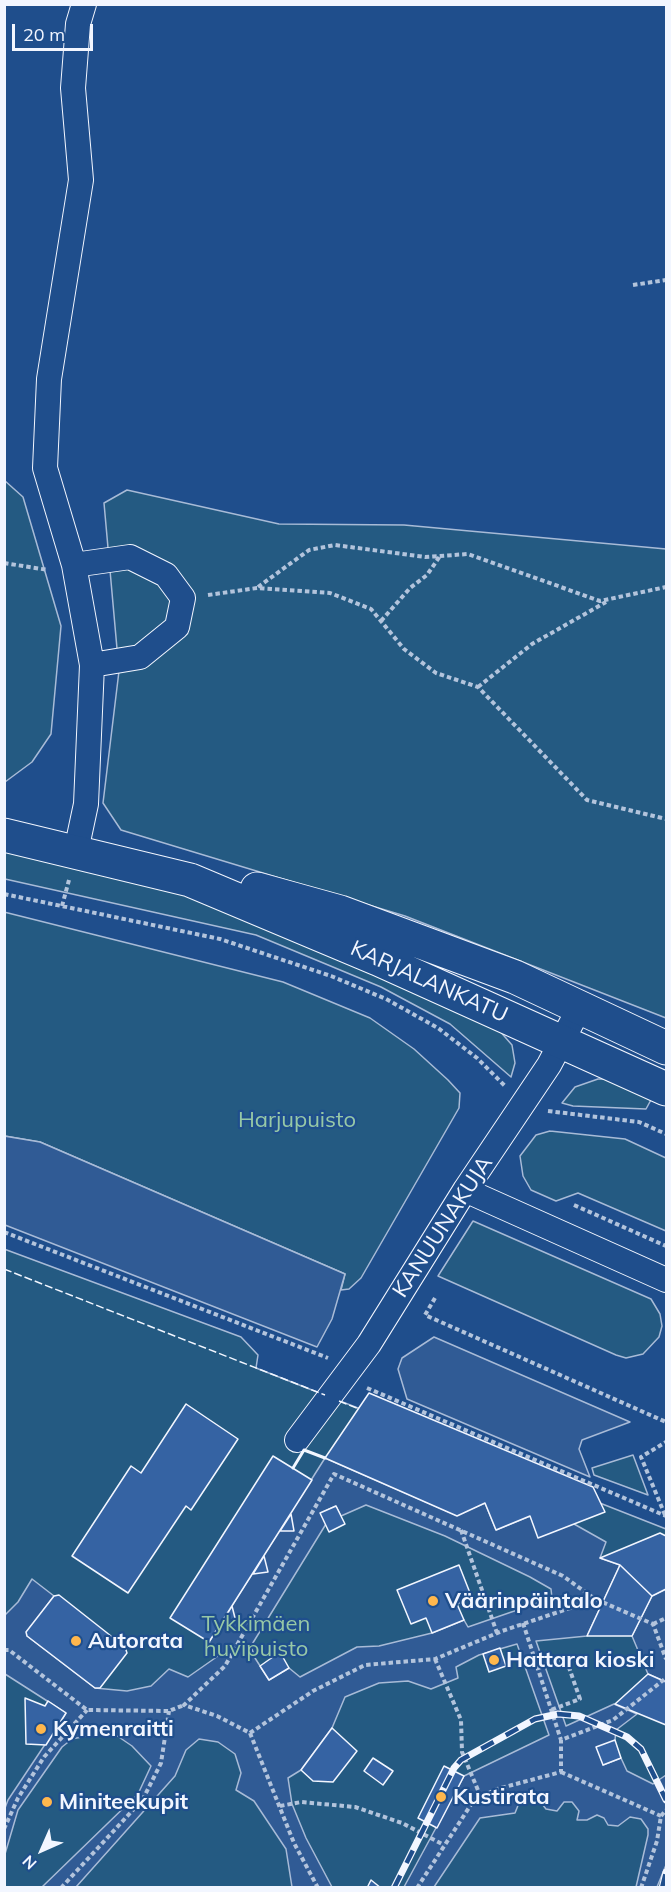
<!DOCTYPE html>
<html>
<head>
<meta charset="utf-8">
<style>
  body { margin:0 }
  #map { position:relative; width:671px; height:1892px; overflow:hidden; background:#1f4e8c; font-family:Mulish,sans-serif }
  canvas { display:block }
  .frame { position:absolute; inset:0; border:6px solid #f2f6ff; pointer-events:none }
  .north { position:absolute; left:12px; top:1820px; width:60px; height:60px; -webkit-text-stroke:4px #1f4e8c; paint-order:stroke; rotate:225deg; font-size:16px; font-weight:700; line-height:24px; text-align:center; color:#f2f6ff }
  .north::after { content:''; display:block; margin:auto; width:21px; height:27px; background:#f2f6ff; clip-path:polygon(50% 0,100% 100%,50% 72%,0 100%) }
  .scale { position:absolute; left:12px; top:24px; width:81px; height:27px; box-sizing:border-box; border:3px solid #f2f6ff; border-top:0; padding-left:8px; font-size:18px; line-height:21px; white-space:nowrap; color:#f2f6ff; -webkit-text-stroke:4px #1f4e8c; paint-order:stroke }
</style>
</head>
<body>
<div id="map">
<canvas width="671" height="1892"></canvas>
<div class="frame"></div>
<div class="north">N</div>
<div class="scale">20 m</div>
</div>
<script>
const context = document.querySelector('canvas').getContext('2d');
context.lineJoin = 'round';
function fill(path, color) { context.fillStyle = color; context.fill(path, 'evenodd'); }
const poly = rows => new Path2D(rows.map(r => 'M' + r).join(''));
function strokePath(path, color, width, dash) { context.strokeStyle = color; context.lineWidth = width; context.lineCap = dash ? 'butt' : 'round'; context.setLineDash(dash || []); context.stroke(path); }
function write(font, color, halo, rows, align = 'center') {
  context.font = font + ' Mulish,sans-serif'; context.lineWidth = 4.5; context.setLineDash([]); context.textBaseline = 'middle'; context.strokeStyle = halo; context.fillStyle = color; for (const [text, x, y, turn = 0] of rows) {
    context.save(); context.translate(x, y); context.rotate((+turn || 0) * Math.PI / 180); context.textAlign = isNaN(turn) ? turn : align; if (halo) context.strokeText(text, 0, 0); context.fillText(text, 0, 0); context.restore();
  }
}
const green = poly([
  [4,480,23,497,61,626,51,734,32,762,5,782,4,480],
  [127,490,279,524,404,525,666,549,666,1018,405,916,121,830,103,803,119,671,104,503,127,490],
  [4,851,194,896,498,1029,512,1045,515,1063,511,1077,450,1024,381,987,256,935,5,879,4,851],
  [4,912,283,982,370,1018,414,1049,448,1080,460,1093,459,1108,361,1278,349,1289,341,1290,345,1274,40,1142,5,1136,4,912],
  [598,1079,608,1079,652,1098,646,1109,573,1106,562,1103,575,1087,598,1079],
  [550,1131,625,1139,666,1158,666,1231,578,1193,556,1201,531,1190,523,1176,520,1156,536,1135,550,1131],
  [473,1221,651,1299,660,1314,662,1326,659,1337,643,1354,626,1358,616,1355,438,1276,473,1221],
  [4,1249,241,1337,258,1355,256,1368,666,1529,666,1887,5,1887,4,1249],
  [633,1455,648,1495,594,1475,592,1468,633,1455]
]);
fill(green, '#245a82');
strokePath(green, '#a8bbd7', 1.5);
const parking = poly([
  [4,1136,40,1142,345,1274,332,1319,317,1347,5,1225,4,1136],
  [434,1337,630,1422,582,1440,579,1449,590,1477,407,1399,398,1369,402,1358,434,1337],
  [325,1458,456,1515,485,1503,496,1530,530,1516,574,1524,606,1542,600,1558,620,1565,587,1636,536,1641,566,1726,614,1704,637,1714,616,1730,615,1740,603,1765,621,1758,627,1771,653,1784,666,1775,666,1865,657,1887,636,1887,648,1835,648,1829,641,1819,630,1817,618,1826,608,1825,604,1818,597,1815,587,1820,577,1820,579,1811,572,1802,564,1802,557,1811,546,1809,539,1800,528,1798,519,1803,515,1813,480,1818,434,1887,404,1887,464,1776,549,1735,517,1644,479,1655,456,1667,458,1678,431,1689,408,1681,379,1683,345,1697,332,1728,301,1770,288,1778,292,1804,306,1838,332,1887,292,1887,286,1849,254,1801,236,1790,241,1773,235,1754,218,1742,199,1739,186,1750,175,1776,76,1887,42,1887,138,1794,151,1766,132,1746,110,1731,72,1739,62,1747,18,1810,5,1854,5,1808,8,1800,66,1713,5,1674,5,1615,18,1602,32,1579,54,1596,27,1632,27,1636,95,1688,127,1691,151,1686,169,1669,188,1677,218,1656,209,1642,325,1458],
  [366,1505,445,1536,530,1577,551,1589,552,1598,468,1627,464,1620,432,1633,379,1646,357,1647,300,1677,289,1668,269,1680,255,1658,251,1646,326,1524,321,1513,336,1506,341,1516,366,1505],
  [666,1589,666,1682,648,1674,632,1636,652,1596,666,1589]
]);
fill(parking, '#305b95');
strokePath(parking, '#a8bbd7', 1.5);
const building = poly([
  [369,1393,593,1487,605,1512,538,1538,530,1516,496,1530,485,1503,457,1516,325,1458,369,1393],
  [186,1404,238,1439,191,1510,186,1506,128,1593,72,1556,131,1466,141,1473,186,1404],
  [273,1456,312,1480,209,1642,170,1618,273,1456],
  [336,1506,345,1524,329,1532,320,1513,336,1506],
  [291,1514,294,1531,280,1531,291,1514],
  [660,1533,666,1536,666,1589,652,1596,620,1565,600,1558,660,1533],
  [264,1556,268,1572,253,1574,264,1556],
  [459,1565,472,1598,457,1604,464,1620,432,1633,426,1618,411,1624,397,1590,459,1565],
  [620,1565,652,1596,632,1636,587,1636,620,1565],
  [59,1595,125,1647,127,1653,100,1688,95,1688,27,1636,26,1632,54,1596,59,1595],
  [232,1606,236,1622,221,1624,232,1606],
  [500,1648,506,1666,489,1672,483,1654,500,1648],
  [280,1652,289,1668,269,1680,260,1666,280,1652],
  [648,1674,666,1682,666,1725,615,1704,648,1674],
  [25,1698,45,1706,48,1701,66,1713,46,1745,26,1744,25,1698],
  [332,1728,357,1751,333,1782,313,1781,301,1770,332,1728],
  [615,1740,621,1758,603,1765,596,1747,615,1740],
  [373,1758,393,1771,383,1785,364,1771,373,1758],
  [444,1766,464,1776,437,1828,418,1818,444,1766],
  [371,1880,381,1888,367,1888,371,1880]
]);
fill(building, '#3563a3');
strokePath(building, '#f2f6ff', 1.5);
const street = poly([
  [74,565,130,557,166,575,183,598,177,627,140,657,92,665],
  [76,851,86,804,92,665,74,565,45,468,49,379,81,180,73,88,78,24,84,4],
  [465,1190,666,1280],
  [297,1440,369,1344,465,1190,549,1065,580,1007]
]);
const secondary = poly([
  [4,835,190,880,378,959,666,1089],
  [257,889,340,912,515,977,666,1048]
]);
strokePath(street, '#f2f6ff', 26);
strokePath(secondary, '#f2f6ff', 35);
strokePath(poly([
  [633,285,666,280],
  [4,563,48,570],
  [258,587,309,550,335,545,425,557,468,554,600,601,666,587],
  [208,595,257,588,330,593,371,609,404,649,436,673,478,687,587,800,666,819],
  [381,621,410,588,427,575,440,556],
  [478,687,532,644,606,602],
  [4,894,220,939,331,976,386,999,438,1028,477,1058,505,1086],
  [62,906,69,880],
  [548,1111,639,1122,666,1134],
  [574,1205,666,1246],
  [4,1232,328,1358],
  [435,1298,425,1315,666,1422],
  [367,1388,666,1516],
  [665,1515,641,1457,666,1442],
  [461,1530,497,1633],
  [523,1623,561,1740],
  [653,1624,666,1618],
  [4,1650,9,1650,87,1710,169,1711,184,1705],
  [435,1659,461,1720,462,1752,480,1795],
  [538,1668,566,1659,580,1699,551,1710],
  [250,1733,313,1691,365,1665,435,1659,502,1631,594,1600],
  [561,1772,661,1816],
  [280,1806,301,1802,355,1807,402,1823,444,1845],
  [4,1829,18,1798,44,1757,87,1710],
  [61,1888,143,1799,161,1763,169,1711],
  [318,1888,294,1843,250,1733,217,1716,184,1705,225,1666,334,1474,563,1576,595,1599,653,1624,666,1659],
  [417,1888,474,1800,497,1789,561,1772,561,1740,613,1720,666,1678],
  [641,1888,657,1841,661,1816,666,1810]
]), '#b3c4dc', 4, [4.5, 3]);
strokePath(street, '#1f4e8c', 24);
strokePath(secondary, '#1f4e8c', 33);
const rail = poly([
  [394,1888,454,1768,461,1760,535,1719,558,1714,579,1716,627,1737,641,1749,666,1800],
  [662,1888,666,1872]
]);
strokePath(rail, '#f2f6ff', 7);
strokePath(rail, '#1f4e8c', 4.5, [14]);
strokePath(poly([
  [4,1269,325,1395],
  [339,1401,359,1409]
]), '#f2f6ff', 1.5, [8, 3]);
strokePath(poly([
  [293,1468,304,1450,325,1458]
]), '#f2f6ff', 3);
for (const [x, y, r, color] of [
  [433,1601,6,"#ffb74d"],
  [76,1641,6,"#ffb74d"],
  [494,1660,6,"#ffb74d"],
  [41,1729,6,"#ffb74d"],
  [441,1797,6,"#ffb74d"],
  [47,1802,6,"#ffb74d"]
]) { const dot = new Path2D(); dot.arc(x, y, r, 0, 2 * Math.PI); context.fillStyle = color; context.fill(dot); strokePath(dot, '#1f4e8c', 2); }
write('22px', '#f2f6ff', '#1f4e8c', [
  ["KARJALANKATU",429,982,24],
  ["KANUUNAKUJA",443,1227,-57]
]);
write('22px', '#97c8a6', '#1f4e8c', [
  ["Harjupuisto",297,1120],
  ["Tykkimäen",256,1624],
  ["huvipuisto",256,1649]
]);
write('bold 22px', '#f2f6ff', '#1f4e8c', [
  ["Väärinpäintalo",445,1601],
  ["Autorata",88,1641],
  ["Hattara kioski",506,1660],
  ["Kymenraitti",53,1729],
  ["Kustirata",453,1797],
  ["Miniteekupit",59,1802]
], 'left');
</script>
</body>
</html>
